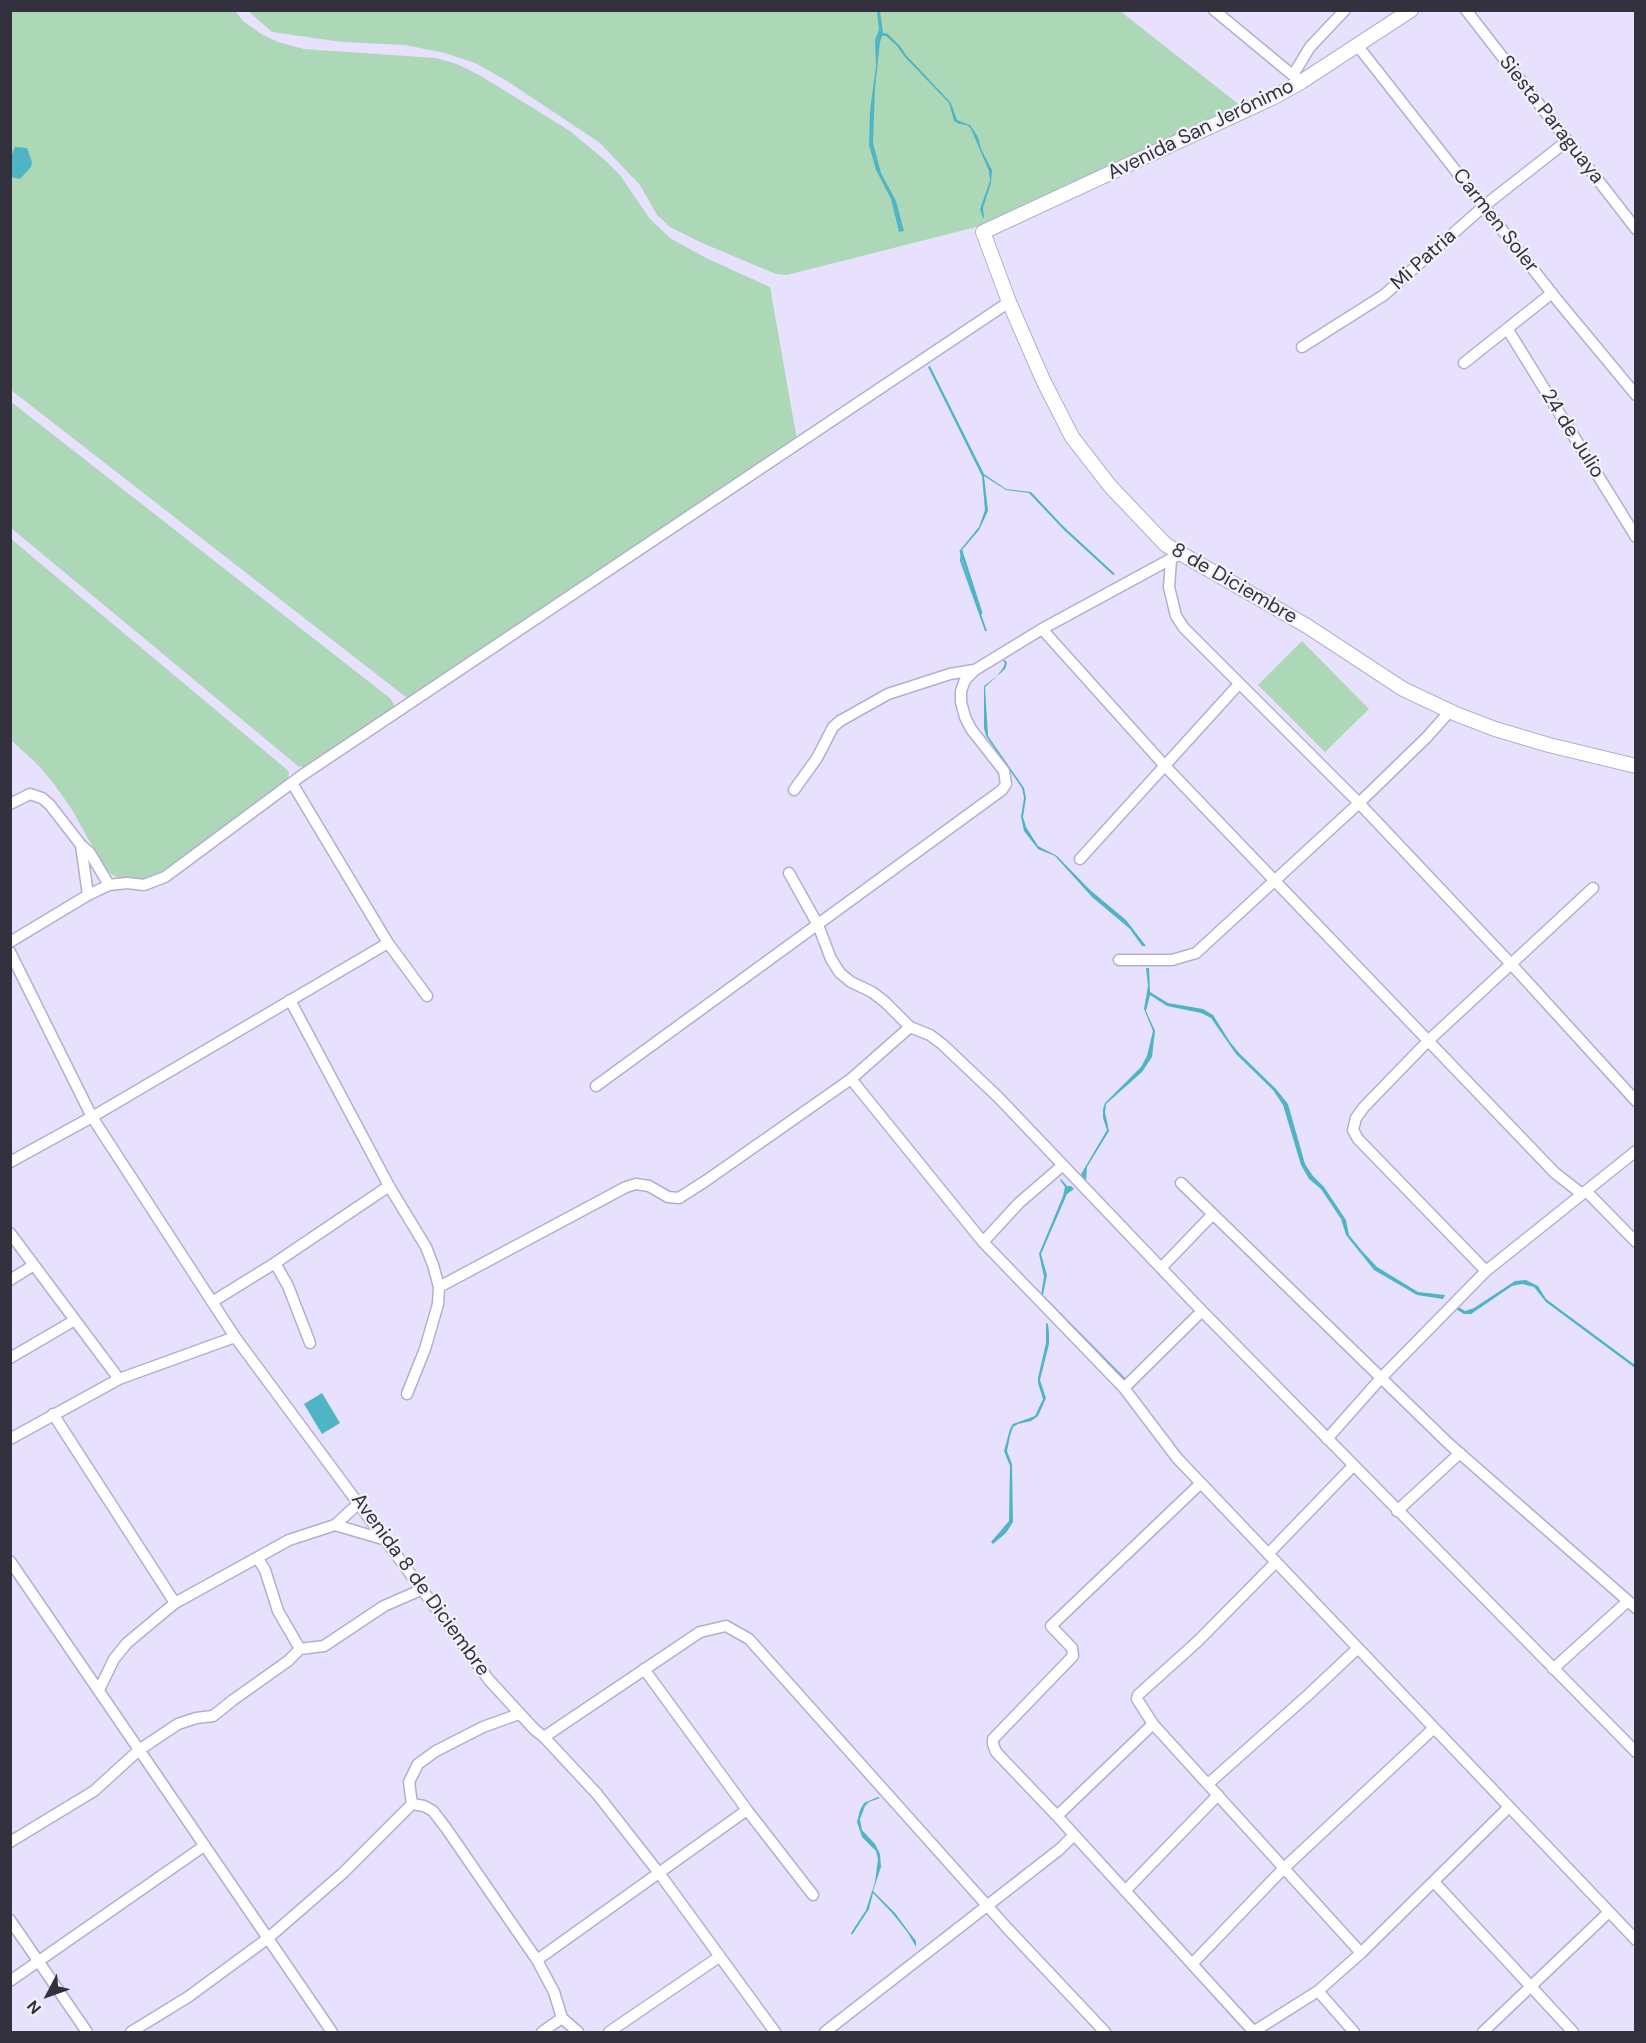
<!DOCTYPE html>
<html>
<head>
<meta charset="utf-8">
<style>
  body { margin:0 }
  #map { position:relative; width:1646px; height:2043px; overflow:hidden; background:#e8e1fe; font-family:"DM Sans",sans-serif }
  canvas { display:block }
  .frame { position:absolute; inset:0; border:12px solid #34313f; pointer-events:none }
  .north { position:absolute; left:18px; top:1965px; width:60px; height:60px; -webkit-text-stroke:4px #f4f2f9; paint-order:stroke; rotate:229deg; font-size:16px; font-weight:700; line-height:24px; text-align:center; color:#34313f }
  .north::after { content:''; display:block; margin:auto; width:21px; height:27px; background:#34313f; clip-path:polygon(50% 0,100% 100%,50% 72%,0 100%) }
</style>
</head>
<body>
<div id="map">
<canvas width="1646" height="2043"></canvas>
<div class="frame"></div>
<div class="north">N</div>
</div>
<script>
const context = document.querySelector('canvas').getContext('2d');
context.lineJoin = 'round';
function fill(path, color) { context.fillStyle = color; context.fill(path, 'evenodd'); }
const poly = rows => new Path2D(rows.map(r => 'M' + r).join(''));
function strokePath(path, color, width, dash) { context.strokeStyle = color; context.lineWidth = width; context.lineCap = dash ? 'butt' : 'round'; context.setLineDash(dash || []); context.stroke(path); }
function write(font, color, halo, rows, align = 'center') {
  context.font = font + ' "DM Sans",sans-serif'; context.lineWidth = 4.5; context.setLineDash([]); context.textBaseline = 'middle'; context.strokeStyle = halo; context.fillStyle = color; for (const [text, x, y, turn = 0] of rows) {
    context.save(); context.translate(x, y); context.rotate((+turn || 0) * Math.PI / 180); context.textAlign = isNaN(turn) ? turn : align; if (halo) context.strokeText(text, 0, 0); context.fillText(text, 0, 0); context.restore();
  }
}
fill(poly([
  [10,11,235,11,244,22,263,35,278,42,304,49,436,58,457,64,481,76,570,131,606,161,620,175,650,219,670,238,706,258,770,287,797,440,409,698,407,698,11,390],
  [248,11,1120,11,1241,106,988,224,787,275,776,274,702,243,670,227,657,215,640,185,600,143,507,81,475,63,445,53,405,45,342,42,272,32],
  [10,401,391,699,395,707,392,711,306,768,298,766,11,528],
  [10,538,285,768,289,772,288,779,164,872,140,880,119,878,111,874,104,867,71,808,54,784,37,764,11,740],
  [1302,641,1369,709,1325,752,1258,685]
]), '#add8b8');
fill(poly([
  [877,11,880,11,883,33,888,34,900,46,906,55,951,103,957,120,970,125,978,137,981,149,992,170,991,183,983,208,984,218,983,218,980,209,990,181,989,171,971,129,967,125,959,124,954,121,949,103,904,56,897,46,886,36,882,36,880,42,875,88,873,143,881,173,896,201,904,231,899,232,891,199,876,170,869,145,870,110,876,66,875,40,879,30],
  [15,147,27,148,32,162,31,167,20,179,11,177,11,157],
  [930,366,984,474,1006,489,1031,492,1063,526,1115,574,1113,575,1064,530,1029,493,1006,490,984,476,988,511,979,530,962,550,962,560,987,631,985,631,960,561,961,549,979,527,985,510,982,476,928,367],
  [1005,660,1007,663,1005,669,985,687,988,736,1024,788,1026,798,1023,817,1026,827,1038,846,1057,856,1090,890,1126,920,1146,946,1142,946,1130,929,1092,897,1055,856,1038,849,1024,831,1021,817,1024,798,1022,788,986,736,984,728,984,686,997,676,1003,668,1005,663,1003,661],
  [1146,968,1149,968,1150,992,1168,1003,1203,1009,1213,1015,1230,1042,1240,1054,1276,1089,1288,1104,1305,1164,1313,1176,1324,1187,1346,1220,1349,1235,1362,1251,1377,1267,1418,1292,1445,1295,1443,1299,1417,1295,1374,1270,1346,1235,1341,1219,1321,1189,1309,1179,1301,1165,1283,1105,1273,1090,1236,1054,1211,1018,1201,1013,1167,1006,1150,995,1146,1011,1155,1031,1152,1057,1142,1072,1106,1104,1105,1112,1109,1131,1087,1167,1086,1181,1080,1176,1107,1130,1103,1118,1103,1109,1105,1103,1141,1067,1147,1056,1153,1031,1144,1009,1148,986],
  [1061,1179,1067,1186,1071,1186,1074,1189,1067,1194,1041,1254,1047,1275,1043,1295,1126,1379,1125,1380,1041,1295,1044,1277,1039,1254,1063,1196,1065,1187,1060,1180],
  [1526,1280,1538,1286,1546,1299,1635,1365,1635,1368,1546,1302,1534,1287,1522,1284,1512,1286,1471,1314,1464,1314,1453,1307,1455,1305,1465,1311,1474,1308,1515,1281],
  [1046,1323,1048,1324,1049,1333,1049,1344,1040,1380,1046,1398,1038,1416,1031,1421,1018,1424,1013,1427,1010,1436,1007,1451,1012,1464,1013,1522,1006,1533,993,1544,991,1542,1009,1521,1010,1466,1004,1451,1010,1429,1013,1424,1035,1416,1043,1399,1038,1383,1038,1378,1046,1343],
  [322,1393,340,1423,322,1434,304,1404],
  [878,1797,880,1798,869,1802,865,1806,860,1819,862,1830,875,1844,880,1854,881,1867,873,1891,895,1913,909,1932,916,1941,916,1947,908,1933,893,1914,873,1893,869,1909,852,1935,851,1933,866,1910,875,1882,878,1859,876,1851,862,1837,857,1822,860,1810,864,1803]
]), '#4fb4c4');
strokePath(poly([
  [961,551,981,613]
]), '#4fb4c4', 3);
const minor = poly([
  [1214,10,1301,82],
  [1466,10,1636,229],
  [1357,45,1558,301,1636,395],
  [1293,75,1310,47,1345,10],
  [1508,330,1636,537],
  [1302,347,1384,295,1484,206,1567,141],
  [1464,363,1552,293],
  [1171,560,1169,587,1176,616,1184,628,1359,803,1512,965,1636,1101],
  [1042,629,1165,766,1275,881,1555,1173,1582,1194],
  [292,783,388,943,427,996],
  [794,790,817,758,833,727,840,721,888,694,950,674,974,670],
  [10,804,30,794,42,798,50,805,81,845,90,853,109,885],
  [81,845,88,895],
  [1080,859,1239,684],
  [789,873,818,925,831,959,840,973,851,982,872,992,885,1002,910,1027,930,1035,942,1044,998,1097,1202,1311,1636,1752],
  [10,942,88,895,109,885,127,883,144,885,165,877,301,776,1009,302],
  [10,952,92,1117,235,1337,489,1680,535,1730,544,1737,597,1794,659,1873,775,2032],
  [1119,960,1172,960,1196,953,1359,803,1427,737,1450,711],
  [290,1000,389,1186,426,1247,433,1265,439,1287,438,1304,425,1349,407,1394],
  [851,1079,983,1242,1124,1388,1177,1458,1636,1940],
  [596,1086,1002,790,1006,784,1004,771,971,729,965,717,961,702,961,691,965,680,975,670,1042,629,1180,554],
  [10,1162,92,1117,388,943],
  [1181,1183,1448,1443,1636,1608],
  [1586,1191,1636,1242],
  [10,1233,119,1379],
  [983,1242,1019,1203,1063,1165],
  [275,1263,288,1286,310,1343],
  [1162,1267,1213,1214],
  [1486,1271,1358,1139,1353,1130,1356,1118,1364,1107,1428,1041,1593,888],
  [10,1280,34,1265],
  [439,1287,626,1187,636,1184,649,1186,668,1197,679,1198,707,1180,851,1079,910,1027],
  [212,1302,275,1263,389,1186],
  [10,1358,75,1320],
  [1124,1388,1202,1311],
  [53,1414,175,1603],
  [10,1439,119,1379,235,1337],
  [1327,1439,1381,1378,1486,1271,1636,1151],
  [1201,1483,1051,1626,1072,1648,1073,1656,993,1739,993,1744,996,1752,1057,1816,1254,2032],
  [1397,1511,1460,1453],
  [335,1525,386,1540],
  [1268,1554,1353,1466],
  [258,1559,265,1570,278,1611,300,1649],
  [10,1561,332,2032],
  [1276,1562,1198,1641,1138,1695,1137,1699,1153,1724,1361,1953],
  [644,1669,747,1810,813,1895],
  [1553,1669,1628,1601],
  [99,1690,114,1659,127,1643,175,1603,289,1540,335,1525,359,1503],
  [544,1737,700,1632,726,1626,749,1639,1008,1929,1105,2032],
  [1208,1784,1308,1695,1358,1648],
  [412,1804,424,1806,433,1811,446,1828,537,1960,554,1992,562,2018,578,2032],
  [1057,1816,1153,1724],
  [10,1842,94,1791,139,1750,178,1724,196,1718,213,1716,233,1700,288,1661,300,1649,324,1646,384,1606,423,1589],
  [1434,1882,1573,2032],
  [1125,1891,1218,1795],
  [10,1920,87,2032],
  [537,1960,747,1810],
  [1192,1964,1284,1868,1434,1728],
  [10,1981,204,1846],
  [1318,1991,1354,2032],
  [131,2032,188,1997,267,1939,343,1873,412,1804,409,1782,418,1764,436,1751,483,1727,519,1714],
  [542,2032,562,2018],
  [609,2032,719,1957],
  [825,2032,1060,1849,1074,1835],
  [1253,2032,1318,1991,1361,1953,1509,1807],
  [1483,2032,1609,1912]
]);
const tertiary = poly([
  [1411,10,1301,82,1272,98,983,232,1009,302,1043,380,1072,437,1110,486,1166,545,1307,626,1403,689,1456,714,1495,729,1549,745,1636,766]
]);
strokePath(minor, '#b5adcf', 13);
strokePath(tertiary, '#b5adcf', 16);
strokePath(minor, '#fff', 10);
strokePath(tertiary, '#fff', 14);
write('20px', '#34313f', '#f4f2f9', [
  ["Siesta Paraguaya",1551,120,52],
  ["Avenida San Jerónimo",1201,130,-26],
  ["Carmen Soler",1495,221,52],
  ["Mi Patria",1424,260,-42],
  ["24 de Julio",1572,434,58],
  ["8 de Diciembre",1234,584,30],
  ["Avenida 8 de Diciembre",420,1585,54]
]);
</script>
</body>
</html>
